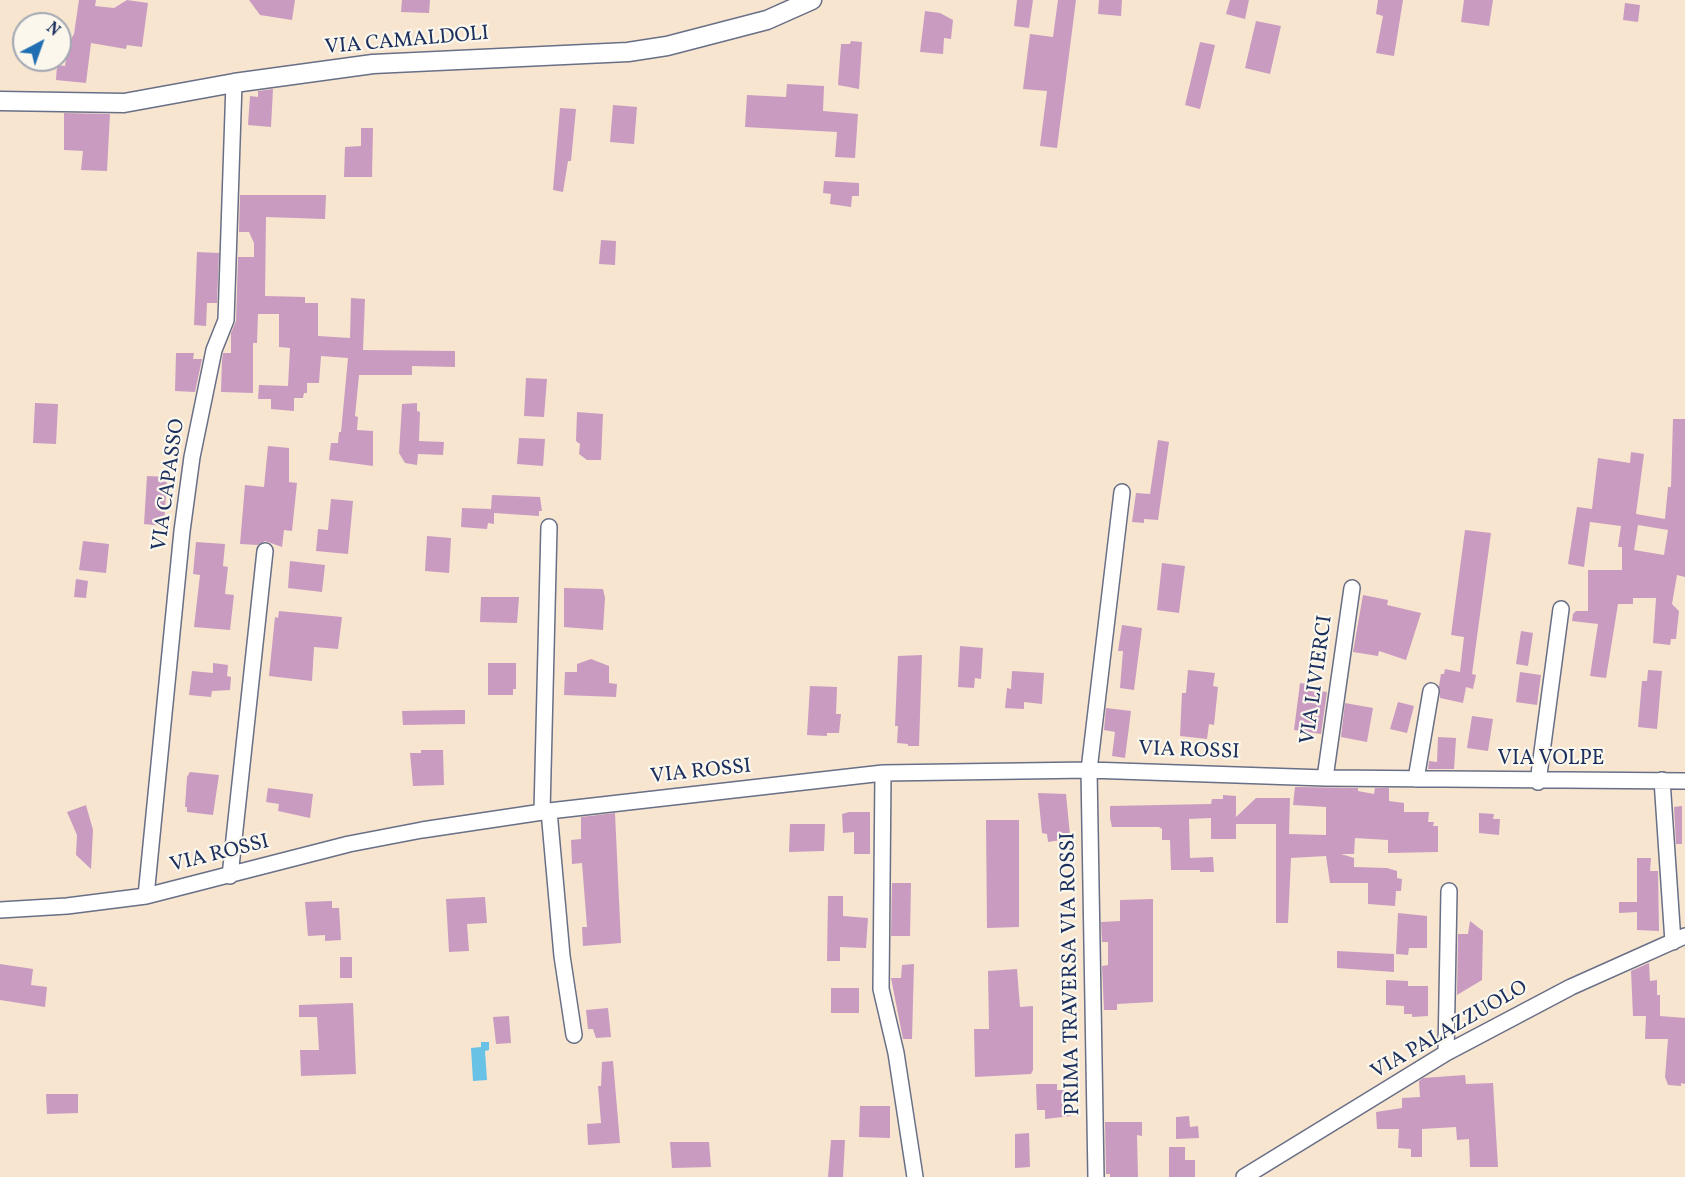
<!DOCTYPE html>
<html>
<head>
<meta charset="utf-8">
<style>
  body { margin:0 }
  #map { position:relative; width:1685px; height:1177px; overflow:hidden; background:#f7e5cf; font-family:Vollkorn,serif }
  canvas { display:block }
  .north { position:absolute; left:12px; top:12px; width:60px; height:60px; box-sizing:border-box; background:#fbf7ec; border:2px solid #a1a7b3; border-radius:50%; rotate:41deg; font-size:16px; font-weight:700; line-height:24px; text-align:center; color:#1b2f5e }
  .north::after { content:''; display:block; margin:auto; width:21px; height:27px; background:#1f6fb2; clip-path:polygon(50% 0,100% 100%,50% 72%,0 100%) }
</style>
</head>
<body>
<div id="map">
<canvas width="1685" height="1177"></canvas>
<div class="north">N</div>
</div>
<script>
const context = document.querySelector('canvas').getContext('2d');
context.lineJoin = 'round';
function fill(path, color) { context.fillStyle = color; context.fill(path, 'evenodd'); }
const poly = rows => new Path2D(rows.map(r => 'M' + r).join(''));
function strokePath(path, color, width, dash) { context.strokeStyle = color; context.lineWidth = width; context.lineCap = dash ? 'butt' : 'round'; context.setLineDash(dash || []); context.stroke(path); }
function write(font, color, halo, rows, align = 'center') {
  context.font = font + ' Vollkorn,serif'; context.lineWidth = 4.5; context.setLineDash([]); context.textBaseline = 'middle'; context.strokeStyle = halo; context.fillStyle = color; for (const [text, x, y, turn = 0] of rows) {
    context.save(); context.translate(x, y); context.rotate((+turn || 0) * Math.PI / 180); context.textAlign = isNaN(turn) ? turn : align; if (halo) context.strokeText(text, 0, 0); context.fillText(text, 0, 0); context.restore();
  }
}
fill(poly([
  [481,1042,489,1042,489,1050,485,1051,487,1080,473,1081,471,1048,481,1047]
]), '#68c2e6');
fill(poly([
  [79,0,96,0,95,6,114,8,127,0,148,3,142,47,127,45,126,49,91,43,86,83,56,80,57,65,65,66,68,44,74,34],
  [249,0,295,0,292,20,260,15],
  [402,0,430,0,429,13,401,12],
  [1017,0,1033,0,1029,28,1014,26],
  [1058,0,1076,0,1057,148,1040,146,1047,91,1023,89,1030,34,1053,37],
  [1099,0,1122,0,1121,16,1098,14],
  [1230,0,1249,0,1245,19,1226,14],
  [1378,0,1403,0,1394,56,1376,53,1383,16,1376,14],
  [1464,0,1493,0,1489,26,1461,22],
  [1625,3,1640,5,1638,22,1623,20],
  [925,11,940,13,953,20,951,39,944,38,943,54,920,52],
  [1256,21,1281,26,1270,74,1245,68],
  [851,41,862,42,859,89,838,85,841,44,850,44],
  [1200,42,1215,45,1200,109,1185,105],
  [787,84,824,86,823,111,858,114,855,158,835,157,837,132,745,127,747,95,786,97],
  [273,89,271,127,248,125,250,96,258,97,258,91],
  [613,105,637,107,634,144,610,142],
  [560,108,576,109,571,161,568,161,563,192,553,190],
  [64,113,110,114,107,171,81,170,83,151,64,150],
  [361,128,373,128,372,177,344,177,345,147,361,146],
  [824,181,859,183,859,196,852,196,851,207,830,204,831,194,823,193],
  [240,195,326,195,325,219,266,217,265,296,305,297,305,303,318,303,318,336,350,338,351,298,365,299,363,350,455,351,455,367,412,366,412,375,359,375,355,416,358,417,357,430,373,431,373,466,329,460,331,443,338,443,339,432,341,432,348,358,321,356,319,383,307,383,307,393,304,393,303,398,294,398,294,411,271,409,271,399,258,399,259,385,288,386,290,348,279,347,279,314,258,314,257,343,253,343,253,393,221,392,222,361,223,353,231,353,231,333,236,321,238,257,254,257,254,243,249,232,239,232],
  [601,240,616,241,615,265,599,264],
  [197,252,219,253,217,303,207,303,206,326,194,325],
  [176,353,194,353,193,359,202,359,195,392,175,391],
  [526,378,547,379,544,417,524,416],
  [35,403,58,404,56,444,33,443],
  [417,403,417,411,420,412,419,441,444,442,443,455,418,454,417,465,405,463,399,453,402,404],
  [577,412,603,414,601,460,587,460,579,454,580,444,576,441],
  [1673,419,1685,419,1685,577,1677,575,1672,604,1679,611,1676,639,1671,639,1670,645,1653,643,1656,598,1633,598,1633,604,1618,604,1606,678,1590,676,1598,624,1572,621,1573,614,1576,611,1588,611,1588,570,1622,570,1622,547,1618,547,1621,526,1590,522,1584,567,1568,564,1577,507,1592,509,1598,458,1630,463,1631,452,1644,454,1636,514,1665,519,1668,487,1671,487],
  [1638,525,1668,530,1664,555,1634,550],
  [519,438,545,439,543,466,517,464],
  [1158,440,1169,442,1158,520,1144,519,1144,523,1132,522,1136,493,1150,494],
  [268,446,289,448,289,482,297,483,292,531,284,530,282,547,265,541,258,545,240,544,245,485,264,487],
  [147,476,167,477,164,526,144,524],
  [492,495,540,497,542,511,539,511,539,516,494,513,494,524,488,523,487,529,461,527,462,508,491,509],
  [331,499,353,501,348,554,316,551,318,529,328,530],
  [1465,530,1491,533,1472,674,1476,675,1473,689,1466,687,1463,703,1440,698,1439,686,1441,674,1444,674,1445,669,1460,672,1464,637,1451,635],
  [427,536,451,538,449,573,425,571],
  [83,541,109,544,106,573,79,570],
  [196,542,225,544,223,566,228,567,225,594,234,595,230,630,194,627,200,575,193,574],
  [290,561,325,565,322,592,288,588],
  [1162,563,1185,566,1179,613,1157,610],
  [76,579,88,581,86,598,74,597],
  [564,588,603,589,605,598,603,630,564,627],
  [1363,595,1388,600,1387,605,1421,613,1406,660,1379,651,1378,656,1353,652],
  [481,597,519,597,517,623,480,622],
  [279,611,342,617,338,649,314,647,312,681,269,676,275,617,278,618],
  [1122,625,1142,628,1134,690,1120,688,1123,651,1118,651],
  [1521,631,1533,633,1528,666,1516,664],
  [960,646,983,648,981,679,975,678,974,688,958,687],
  [922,655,919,746,908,746,908,744,897,743,898,726,895,726,898,656],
  [591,659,609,666,609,683,617,684,616,697,564,695,565,672,577,672,577,664],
  [213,663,228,665,227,676,231,677,230,690,212,691,211,697,189,695,192,671,213,673],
  [488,663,516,663,516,689,513,689,513,695,488,695],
  [1188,670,1215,673,1213,686,1218,687,1214,725,1209,724,1207,739,1180,736,1182,693,1186,693],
  [1648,670,1662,671,1657,729,1638,727,1642,681,1647,681],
  [1012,671,1044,673,1042,704,1024,702,1024,709,1005,708,1007,688,1011,689],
  [1520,672,1541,675,1537,705,1516,702],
  [1300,683,1314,685,1313,690,1327,692,1321,734,1294,730],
  [810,686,837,687,836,714,841,714,839,733,827,733,827,736,807,735],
  [1398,702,1414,706,1407,733,1390,729],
  [1345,703,1373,708,1367,742,1341,737],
  [1106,708,1131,711,1125,758,1112,756,1115,732,1104,730],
  [456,710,465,710,465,724,403,725,402,711],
  [1472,716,1493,719,1488,751,1467,748],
  [1438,737,1456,738,1454,769,1428,769,1429,761,1437,762],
  [421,750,443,750,444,785,413,786,410,753,421,753],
  [190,772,219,775,213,815,187,812,187,807,185,807,187,777],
  [1295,787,1358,788,1358,791,1374,794,1375,788,1389,788,1389,801,1404,803,1404,812,1429,812,1428,822,1434,822,1433,826,1438,826,1438,852,1388,853,1388,840,1355,838,1354,854,1341,854,1354,858,1354,867,1387,868,1397,871,1397,878,1402,879,1401,891,1396,891,1395,906,1368,904,1368,883,1330,883,1326,856,1291,858,1288,923,1276,923,1276,824,1236,824,1236,839,1211,839,1211,818,1189,819,1190,858,1213,857,1214,872,1200,872,1200,870,1171,870,1170,840,1162,840,1162,829,1159,827,1112,827,1110,818,1110,806,1211,804,1212,799,1223,799,1223,795,1236,796,1236,817,1256,798,1290,798,1289,834,1326,835,1326,807,1293,805],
  [268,788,313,794,310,818,278,811,279,804,266,802],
  [1038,793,1066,794,1070,835,1066,835,1067,839,1048,842,1047,834,1042,833],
  [86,805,93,830,91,869,76,855,77,835,67,812],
  [1682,806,1682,844,1676,844,1674,807],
  [849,812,870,812,870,854,854,854,854,832,843,833,842,814],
  [615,813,621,943,583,946,582,927,587,927,582,863,572,864,571,840,581,839,581,817],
  [1479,813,1494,814,1493,819,1500,819,1499,835,1479,833],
  [986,820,1019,820,1019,927,987,928],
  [790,824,825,824,824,851,789,852],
  [1637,858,1651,858,1650,871,1658,871,1659,931,1637,930,1637,912,1619,913,1619,902,1637,902],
  [892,883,911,883,910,936,891,936],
  [828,896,843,896,843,916,868,918,866,948,840,947,840,961,827,961],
  [485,897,487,923,467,924,469,951,449,952,446,899],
  [1153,899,1153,1002,1117,1004,1117,1010,1104,1010,1102,966,1108,965,1108,942,1102,942,1101,922,1120,921,1120,900],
  [332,901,332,908,339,908,341,940,325,941,325,935,308,936,305,902],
  [1398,913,1427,916,1427,948,1409,948,1408,955,1396,954],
  [1470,921,1483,931,1482,980,1457,995,1458,934,1468,934],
  [1337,951,1394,954,1394,972,1337,968],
  [340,957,352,957,352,978,340,978],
  [1649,963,1650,981,1657,980,1657,995,1660,995,1660,1016,1685,1018,1685,1084,1681,1083,1681,1086,1668,1085,1665,1077,1668,1039,1645,1039,1646,1016,1633,1016,1631,971],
  [0,964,33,969,31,985,47,987,45,1007,0,1000],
  [914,964,912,1039,903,1039,891,978,901,978,902,965],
  [1017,969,1020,1007,1033,1006,1033,1070,1031,1074,975,1077,974,1029,989,1029,988,971],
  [1386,980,1408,981,1408,986,1428,986,1428,1016,1412,1017,1412,1014,1404,1014,1404,1006,1386,1005],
  [831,988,859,988,859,1013,831,1013],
  [353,1003,356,1074,301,1076,300,1050,319,1050,317,1017,299,1017,299,1005],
  [608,1008,611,1037,596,1038,593,1029,588,1029,586,1010],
  [509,1016,511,1043,496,1044,493,1017],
  [613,1061,620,1143,588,1145,587,1124,601,1123,598,1086,601,1086,602,1062],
  [1465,1075,1466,1084,1493,1083,1498,1167,1470,1167,1469,1139,1457,1140,1456,1127,1422,1129,1422,1157,1411,1157,1411,1149,1398,1148,1399,1129,1377,1129,1376,1112,1402,1108,1402,1098,1420,1097,1419,1081,1423,1078],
  [1036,1084,1057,1084,1057,1090,1071,1090,1071,1116,1045,1119,1045,1110,1037,1110],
  [46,1094,78,1094,78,1113,47,1114],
  [860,1106,890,1106,890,1138,859,1137],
  [1189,1116,1190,1127,1198,1126,1199,1138,1176,1139,1176,1117],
  [1105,1122,1142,1122,1142,1136,1137,1135,1138,1177,1110,1177,1110,1174,1106,1174],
  [1029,1133,1030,1167,1015,1168,1015,1134],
  [831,1140,845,1140,843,1177,828,1177],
  [670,1142,709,1142,711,1167,672,1168],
  [1169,1147,1185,1147,1185,1160,1195,1160,1195,1177,1169,1177]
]), '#c99bc1');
const minor = poly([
  [883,773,881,989,896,1053,915,1177],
  [1325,778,1352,588],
  [1416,779,1431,691],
  [1662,780,1673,942],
  [1538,782,1561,609],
  [549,811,562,956,574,1035],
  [542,812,549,527],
  [230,876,265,551],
  [146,896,182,531,192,457,214,350,226,320,234,83],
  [0,910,67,906,146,896,349,844,422,830,549,811,883,773,1089,770,1325,778,1685,781],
  [1446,1053,1449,891],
  [1096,1177,1089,770,1122,492],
  [1244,1177,1446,1053,1571,987,1685,936]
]);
const tertiary = poly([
  [0,101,124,103,234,83,373,64,628,52,667,46,767,20,812,0]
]);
strokePath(minor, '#686f86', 18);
strokePath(tertiary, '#686f86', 21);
strokePath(minor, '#fff', 15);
strokePath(tertiary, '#fff', 18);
write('21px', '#1b2f5e', '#fbf7ec', [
  ["VIA CAMALDOLI",407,42,-5],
  ["VIA CAPASSO",170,485,-82],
  ["VIA LIVIERCI",1318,680,-82],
  ["VIA ROSSI",1189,752,2],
  ["VIA VOLPE",1551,760],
  ["VIA ROSSI",701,773,-6],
  ["VIA ROSSI",220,855,-14],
  ["PRIMA TRAVERSA VIA ROSSI",1072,974,-91],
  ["VIA PALAZZUOLO",1450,1031,-30]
]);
</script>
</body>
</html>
